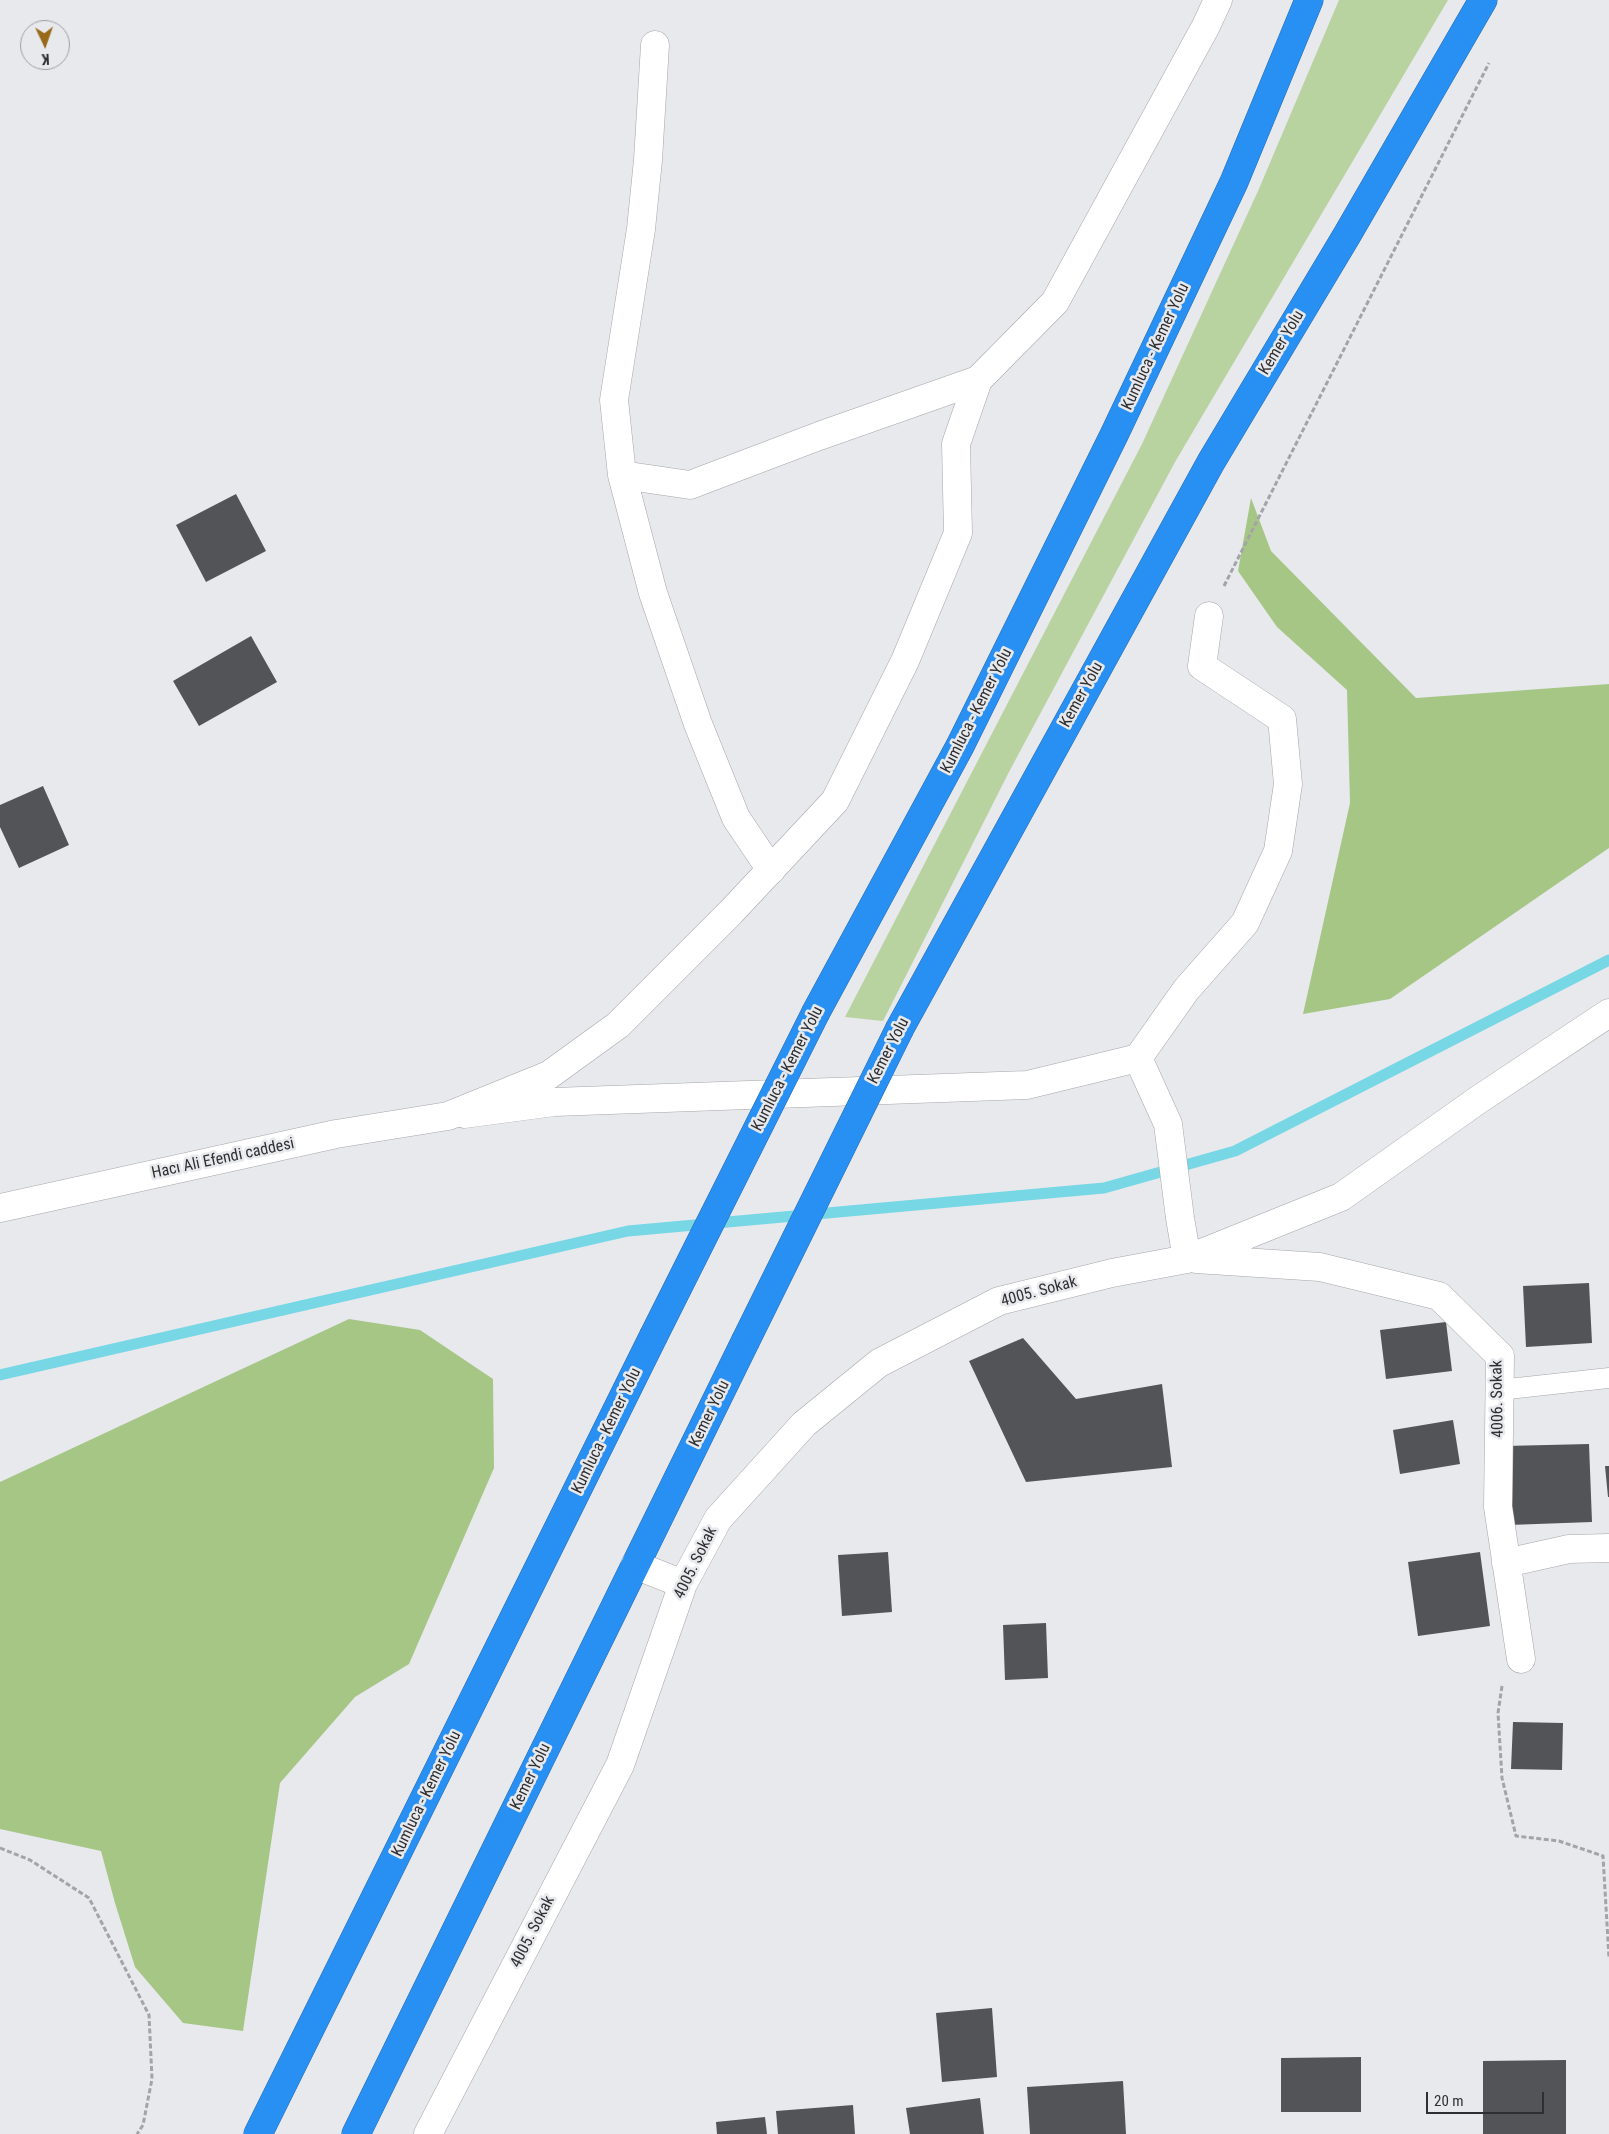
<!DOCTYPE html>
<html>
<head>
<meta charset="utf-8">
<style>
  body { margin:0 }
  #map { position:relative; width:1609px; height:2134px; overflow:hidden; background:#e8e9ed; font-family:"Roboto Condensed",sans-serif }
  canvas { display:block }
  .north { position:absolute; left:20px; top:20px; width:50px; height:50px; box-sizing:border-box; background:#e8e9ed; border:1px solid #9e9fa2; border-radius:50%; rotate:177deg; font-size:14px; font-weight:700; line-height:20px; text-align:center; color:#2f2f31 }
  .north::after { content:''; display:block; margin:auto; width:18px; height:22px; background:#986919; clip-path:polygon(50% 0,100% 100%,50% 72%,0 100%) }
  .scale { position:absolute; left:1426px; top:2092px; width:118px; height:22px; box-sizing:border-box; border:2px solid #2f2f31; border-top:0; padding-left:6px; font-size:15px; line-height:18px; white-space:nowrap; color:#2f2f31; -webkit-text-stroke:4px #e8e9ed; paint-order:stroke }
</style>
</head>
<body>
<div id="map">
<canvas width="1609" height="2134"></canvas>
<div class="north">K</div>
<div class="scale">20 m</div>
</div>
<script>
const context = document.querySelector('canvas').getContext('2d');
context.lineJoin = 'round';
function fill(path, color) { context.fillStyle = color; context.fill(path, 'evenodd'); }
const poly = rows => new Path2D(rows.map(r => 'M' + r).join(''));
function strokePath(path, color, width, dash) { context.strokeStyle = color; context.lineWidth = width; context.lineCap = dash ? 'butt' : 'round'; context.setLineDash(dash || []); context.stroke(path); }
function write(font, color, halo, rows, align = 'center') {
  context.font = font + ' "Roboto Condensed",sans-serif'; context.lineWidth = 5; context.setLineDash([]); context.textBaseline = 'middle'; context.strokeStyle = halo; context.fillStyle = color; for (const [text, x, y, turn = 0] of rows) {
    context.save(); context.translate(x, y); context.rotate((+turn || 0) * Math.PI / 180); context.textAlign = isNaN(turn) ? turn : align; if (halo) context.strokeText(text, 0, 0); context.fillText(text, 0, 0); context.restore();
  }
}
fill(poly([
  [1339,0,1448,0,1175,462,1010,770,883,1021,845,1017,1142,444,1258,191]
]), '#b8d2a0');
fill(poly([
  [1251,498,1271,551,1416,698,1609,684,1609,848,1390,999,1303,1014,1350,803,1347,690,1277,627,1238,571],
  [349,1319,420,1330,493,1379,494,1468,409,1664,355,1697,280,1783,243,2031,183,2023,135,1967,115,1903,101,1851,0,1829,0,1482]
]), '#a6c686');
strokePath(poly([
  [0,1375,628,1231,1104,1188,1235,1151,1609,960]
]), '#77d7e5', 11);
fill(poly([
  [236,494,266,551,206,582,176,525],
  [251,636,277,682,199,726,173,681],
  [43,786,69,845,19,868,0,827,0,805],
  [1589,1283,1592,1343,1526,1347,1523,1286],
  [1446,1322,1452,1371,1386,1379,1380,1330],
  [1023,1338,1076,1399,1162,1384,1172,1467,1026,1482,969,1361],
  [1453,1420,1460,1464,1400,1474,1393,1430],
  [1589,1444,1592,1522,1509,1525,1505,1446],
  [1605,1466,1609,1466,1609,1497,1608,1497],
  [888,1552,892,1612,842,1616,838,1555],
  [1480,1552,1490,1626,1418,1636,1408,1562],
  [1046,1623,1048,1678,1005,1680,1003,1625],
  [1513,1722,1563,1723,1562,1770,1511,1769],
  [992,2008,997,2077,942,2082,936,2013],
  [1361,2057,1361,2112,1281,2112,1281,2058],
  [1566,2060,1566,2134,1483,2134,1483,2061],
  [1123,2081,1126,2134,1030,2134,1027,2087],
  [980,2098,984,2134,910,2134,906,2108],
  [853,2105,855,2134,778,2134,776,2111],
  [765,2117,767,2134,717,2134,716,2122]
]), '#535458');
const lane = poly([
  [1499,1390,1609,1378]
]);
const street = poly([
  [655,45,648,160,641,229,614,400,622,475,690,485,819,436,978,380],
  [622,475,653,593,698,724,736,818,771,870],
  [1138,1058,1168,1124,1180,1218,1187,1259],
  [464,1114,554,1102,1027,1085,1138,1058,1186,990,1245,923,1278,851,1288,784,1282,719,1202,666,1209,616],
  [1196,1259,1320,1267,1439,1296,1500,1356,1498,1507,1521,1659],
  [1506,1563,1569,1549,1609,1548],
  [635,1565,683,1584],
  [428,2134,620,1765,683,1584,718,1519,804,1424,879,1363,999,1301,1112,1273,1187,1259,1341,1197,1478,1100,1609,1013]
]);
const secondary = poly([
  [0,1208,336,1134,448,1116,549,1075,618,1025,731,912,835,801,905,661,958,533,956,444,978,380,1055,302,1206,26,1218,0]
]);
const highway = poly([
  [816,1012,960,746,1114,435,1234,182,1309,0],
  [900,1028,1211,462,1347,235,1483,0],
  [258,2134,653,1337],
  [356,2134,745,1342]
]);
strokePath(lane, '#a5a6aa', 21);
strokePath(street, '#a5a6aa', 29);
strokePath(secondary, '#a5a6aa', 29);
strokePath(highway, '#2a6daf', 29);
strokePath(poly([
  [1224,586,1489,63],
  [1502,1686,1498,1713,1502,1778,1516,1836,1559,1841,1603,1856,1609,1958],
  [0,1848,30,1860,89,1898,149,2015,152,2079,143,2125,137,2134]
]), '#a3a4a7', 3, [5, 2.5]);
strokePath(lane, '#fff', 20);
strokePath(street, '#fff', 28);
strokePath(secondary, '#fff', 28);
strokePath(highway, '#288ff3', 28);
const highwayBridge = poly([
  [653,1337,816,1012],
  [745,1342,900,1028]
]);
strokePath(highwayBridge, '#2a6daf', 29, []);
strokePath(highwayBridge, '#288ff3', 28);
write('16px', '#2f2f31', '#e8e9ed', [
  ["Kemer Yolu",1282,343,-59],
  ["Kumluca - Kemer Yolu",1156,347,-65],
  ["Kemer Yolu",1082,695,-61],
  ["Kumluca - Kemer Yolu",977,711,-63],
  ["Kemer Yolu",889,1051,-63],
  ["Kumluca - Kemer Yolu",788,1069,-63],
  ["Hacı Ali Efendi caddesi",223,1159,-12],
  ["4005. Sokak",1039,1292,-15],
  ["4006. Sokak",1498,1399,-91],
  ["Kemer Yolu",710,1414,-64],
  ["Kumluca - Kemer Yolu",607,1431,-64],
  ["4005. Sokak",696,1563,-64],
  ["Kemer Yolu",531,1777,-64],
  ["Kumluca - Kemer Yolu",427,1794,-64],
  ["4005. Sokak",533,1932,-63]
]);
</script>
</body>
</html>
